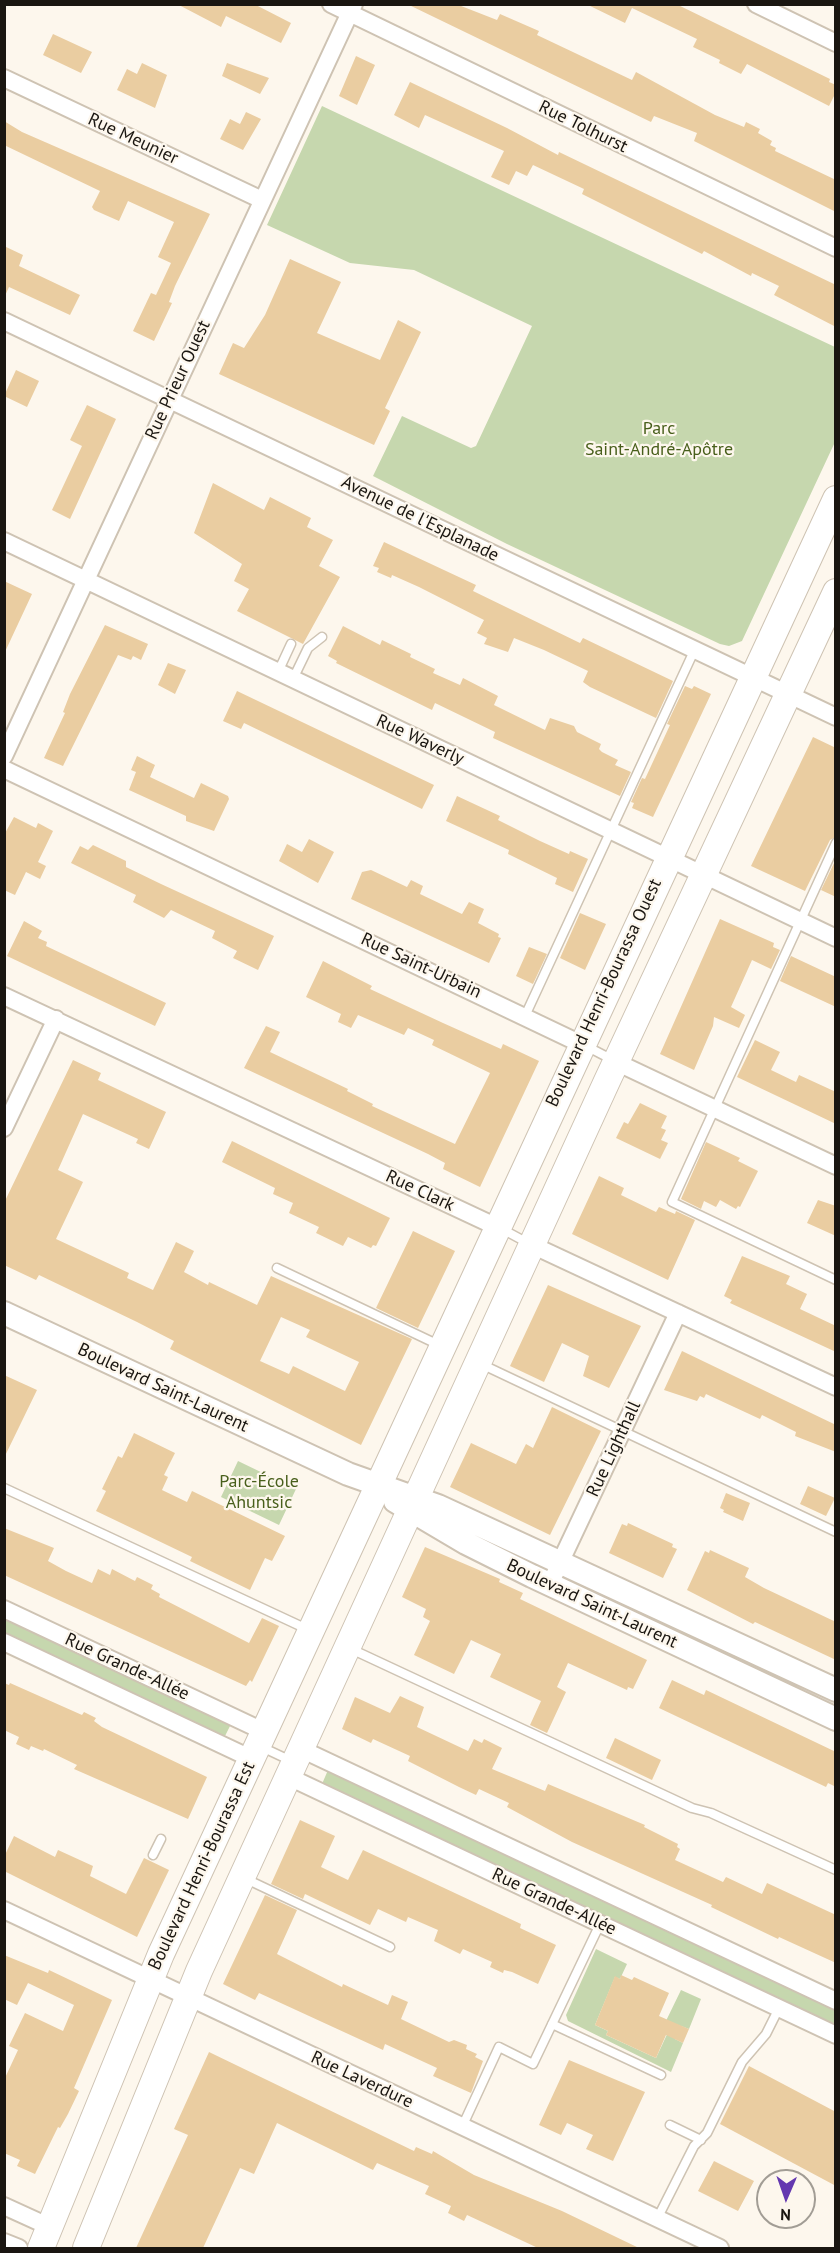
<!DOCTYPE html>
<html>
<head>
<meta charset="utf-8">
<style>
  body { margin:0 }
  #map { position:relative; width:840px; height:2253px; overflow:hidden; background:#fdf7ed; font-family:"PT Sans",sans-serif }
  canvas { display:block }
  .frame { position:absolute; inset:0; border:6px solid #1a1611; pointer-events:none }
  .north { position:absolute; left:756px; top:2169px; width:60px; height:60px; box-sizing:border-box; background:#fdf7ed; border:2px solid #a29d95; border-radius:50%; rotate:182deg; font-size:16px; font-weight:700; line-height:24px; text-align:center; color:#1a1611 }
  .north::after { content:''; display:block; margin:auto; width:21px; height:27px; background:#6438b0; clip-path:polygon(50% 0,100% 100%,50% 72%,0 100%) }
</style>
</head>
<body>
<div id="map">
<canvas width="840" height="2253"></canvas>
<div class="frame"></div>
<div class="north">N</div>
</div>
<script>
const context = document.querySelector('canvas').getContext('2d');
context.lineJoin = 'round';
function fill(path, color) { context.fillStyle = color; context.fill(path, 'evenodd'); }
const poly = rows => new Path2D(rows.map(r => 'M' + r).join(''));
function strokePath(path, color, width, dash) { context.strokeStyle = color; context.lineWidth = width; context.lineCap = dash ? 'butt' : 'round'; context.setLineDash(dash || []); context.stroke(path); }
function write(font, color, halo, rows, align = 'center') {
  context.font = font + ' "PT Sans",sans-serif'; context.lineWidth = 4.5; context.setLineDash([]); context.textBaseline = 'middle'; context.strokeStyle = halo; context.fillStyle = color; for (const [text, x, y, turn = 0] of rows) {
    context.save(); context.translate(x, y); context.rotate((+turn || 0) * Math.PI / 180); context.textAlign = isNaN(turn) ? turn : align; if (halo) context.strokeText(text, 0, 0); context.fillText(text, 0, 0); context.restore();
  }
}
fill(poly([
  [322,106,835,347,835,442,742,641,729,646,720,644,507,544,373,476,402,416,471,448,476,446,532,326,414,270,350,263,267,225],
  [238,1461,296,1489,279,1525,221,1497],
  [4,1617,231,1724,224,1738,5,1634],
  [328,1770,835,2009,835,2027,322,1784],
  [596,1949,627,1964,620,1979,615,1977,595,2025,608,2031,606,2035,656,2058,670,2028,664,2025,681,1990,701,1999,689,2029,681,2026,675,2039,683,2043,671,2072,568,2021,566,2015]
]), '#c6d7ae');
fill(poly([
  [177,4,254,4,291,23,281,43,226,16,221,27],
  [407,4,456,4,497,20,500,14,539,31,537,35,632,80,636,72,715,115,744,127,746,122,760,129,758,133,772,141,770,145,776,148,775,151,836,180,836,212,694,141,697,133,654,116,651,122],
  [586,4,676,4,830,79,829,82,836,85,836,92,829,106,747,64,741,74,719,63,720,60,693,47,697,39,632,8,625,23],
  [53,34,92,52,81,73,43,55],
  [356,56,375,65,357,105,339,96],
  [142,63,167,75,155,108,117,90,127,69,137,74],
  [227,63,269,78,260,94,222,76],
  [410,82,507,128,558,155,559,152,836,285,836,327,774,295,779,286,752,273,751,276,704,251,702,254,582,194,584,189,533,165,527,176,516,171,509,185,491,177,504,151,425,115,419,128,394,115],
  [246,112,261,119,243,150,220,139,230,119,240,124],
  [4,121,22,132,210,214,175,286,169,302,172,303,154,341,133,331,151,293,156,295,171,263,158,257,174,222,128,201,119,221,94,210,92,207,100,191,4,145],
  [4,246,23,255,19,266,80,295,70,315,9,287,4,298],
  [290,259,341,282,317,333,380,360,398,320,421,332,385,408,390,411,374,445,219,374,233,343,244,348,265,315],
  [16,370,39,381,27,407,4,396],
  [87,405,116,419,70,519,52,510,82,446,70,440],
  [213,483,264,510,270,497,311,518,307,527,333,540,319,566,340,577,303,644,237,611,249,589,234,581,242,564,194,533],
  [384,542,476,585,473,591,580,643,583,638,673,681,656,718,590,687,583,682,588,671,544,650,514,638,508,652,484,644,487,638,477,633,484,620,419,587,392,575,391,578,377,572,379,568,373,566],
  [4,581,32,594,4,654],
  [105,625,148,644,141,660,133,656,131,660,118,655,63,766,44,758,65,713,63,712,70,694],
  [343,626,380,645,382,640,411,654,410,657,435,669,433,673,460,685,463,678,498,696,494,705,545,730,550,718,574,726,577,732,601,744,599,749,602,752,618,760,615,765,631,772,620,796,493,738,495,732,435,703,432,710,336,663,337,661,328,656],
  [168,663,186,670,175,694,158,685],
  [685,686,692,689,694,686,711,694,653,817,632,808,634,803,631,802,642,778,645,779,670,725,667,724],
  [237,691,434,785,422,809,244,723,241,729,223,721],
  [813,737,836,748,836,837,830,840,805,891,751,866],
  [137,756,155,765,150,777,194,798,201,783,228,796,229,799,214,831,186,821,186,816,129,790,136,772,131,770],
  [457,796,500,816,498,820,540,841,569,854,570,851,588,859,573,892,555,884,557,878,508,854,509,850,446,821],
  [14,817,36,828,38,823,53,831,38,862,46,866,40,879,26,872,15,895,4,890,4,835],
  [309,839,334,852,318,883,279,861,287,844,302,852],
  [93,845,126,861,126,867,161,884,274,936,258,970,233,958,237,951,212,938,215,931,171,910,164,918,133,902,136,895,71,863,80,846,88,850],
  [836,859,836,897,821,890],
  [371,870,407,887,411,880,423,886,420,894,462,914,469,902,484,909,478,923,499,934,498,937,501,938,489,963,351,899,362,872],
  [580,913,606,924,585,970,560,958],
  [720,919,774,943,773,947,780,950,771,969,752,960,731,1007,745,1015,739,1028,714,1017,713,1026,694,1070,660,1054],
  [24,921,42,931,38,938,47,942,46,946,166,1003,155,1026,7,956],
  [529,947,547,954,533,984,516,976],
  [791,956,836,977,836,1007,780,981],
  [323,961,372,986,370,989,443,1023,501,1049,503,1044,539,1061,480,1187,443,1169,445,1163,428,1154,244,1068,266,1026,280,1032,270,1052,348,1089,347,1091,373,1104,372,1106,455,1144,490,1073,432,1045,434,1040,408,1028,404,1035,358,1015,351,1028,338,1022,341,1014,306,997],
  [755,1040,780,1052,771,1070,796,1082,799,1075,836,1092,836,1124,737,1077],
  [73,1060,101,1073,98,1080,166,1112,149,1149,136,1143,138,1139,83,1114,58,1170,83,1182,56,1239,129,1273,127,1278,153,1290,176,1242,194,1251,184,1272,208,1285,209,1282,257,1305,271,1276,412,1339,361,1445,170,1349,174,1341,137,1322,39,1275,36,1280,4,1265,4,1203],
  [281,1317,310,1330,306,1337,359,1362,345,1391,293,1366,289,1374,260,1361],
  [640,1103,667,1116,661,1128,666,1130,661,1140,668,1143,660,1159,616,1138,624,1122,628,1124],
  [232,1141,390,1218,376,1246,373,1245,371,1248,348,1237,343,1246,316,1233,319,1227,289,1213,293,1203,273,1194,275,1188,222,1162],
  [706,1142,740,1158,738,1161,758,1171,740,1207,738,1206,736,1209,720,1200,716,1207,704,1201,701,1209,681,1199],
  [599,1176,624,1188,621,1195,656,1212,659,1207,675,1214,676,1211,695,1220,668,1280,572,1234],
  [818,1200,836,1206,836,1236,807,1223],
  [413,1231,455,1251,418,1328,376,1308],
  [742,1256,790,1276,786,1284,807,1294,800,1309,836,1326,836,1352,730,1303,732,1300,724,1296],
  [548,1285,641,1326,609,1388,583,1376,589,1356,562,1343,544,1382,510,1366],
  [682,1351,836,1425,836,1452,795,1436,796,1432,762,1415,760,1419,706,1394,704,1398,700,1396,697,1401,664,1390],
  [4,1375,37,1390,4,1458],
  [552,1407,601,1431,550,1535,450,1487,471,1443,516,1464,526,1444,533,1448],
  [134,1433,175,1453,164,1475,168,1477,162,1490,187,1502,192,1491,285,1536,272,1561,265,1558,250,1590,190,1561,192,1557,96,1511,106,1491,102,1489,118,1456,122,1458],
  [808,1486,835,1498,826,1516,800,1504],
  [726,1493,750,1503,743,1521,723,1512,724,1510,720,1508],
  [628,1523,673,1544,672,1547,677,1549,663,1578,609,1553,622,1524,627,1526],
  [4,1528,54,1548,48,1561,66,1571,92,1583,98,1569,110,1575,112,1569,135,1581,137,1577,153,1585,151,1589,160,1594,159,1597,249,1643,262,1618,279,1626,252,1682,250,1680,246,1686,4,1575],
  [425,1547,500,1579,499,1582,523,1593,520,1599,647,1660,633,1689,628,1687,627,1690,568,1663,557,1687,566,1692,547,1733,530,1725,541,1701,490,1677,501,1654,471,1640,454,1674,414,1655,430,1621,423,1617,426,1609,402,1597],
  [710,1550,749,1568,745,1577,764,1588,836,1622,836,1660,755,1622,753,1624,687,1590,705,1551,709,1553],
  [672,1680,704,1695,706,1690,836,1752,836,1787,828,1783,826,1787,659,1708],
  [4,1683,9,1685,10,1683,82,1715,84,1712,96,1718,94,1721,102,1727,207,1777,188,1819,74,1769,77,1765,44,1749,43,1751,31,1746,29,1750,16,1744,19,1737,4,1730],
  [400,1696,424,1707,417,1727,468,1751,474,1739,482,1743,484,1739,502,1748,492,1769,545,1791,548,1784,645,1825,644,1827,678,1844,677,1847,680,1849,675,1860,723,1882,726,1877,762,1894,767,1883,836,1915,836,1963,779,1937,778,1939,711,1907,712,1905,572,1842,507,1807,509,1803,479,1789,476,1795,459,1787,408,1761,410,1756,373,1739,371,1743,342,1729,355,1697,390,1713],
  [615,1738,661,1760,652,1780,606,1758],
  [300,1820,335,1836,321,1867,348,1880,363,1850,521,1924,520,1928,556,1945,538,1984,512,1972,504,1970,503,1973,490,1967,492,1962,463,1949,460,1954,434,1941,438,1930,408,1917,406,1922,378,1909,370,1925,305,1894,303,1899,271,1884],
  [14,1836,55,1857,58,1850,93,1866,90,1876,126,1894,144,1858,169,1870,137,1937,4,1871,4,1857],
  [265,1895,297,1910,277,1954,342,1987,343,1984,388,2005,392,1995,408,2002,401,2019,449,2042,454,2040,467,2045,466,2049,477,2054,475,2057,483,2061,471,2093,433,2076,437,2068,385,2044,383,2050,259,1993,255,2000,223,1984],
  [4,1955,48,1973,49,1970,112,2000,74,2088,79,2091,68,2114,60,2128,58,2127,35,2174,17,2166,20,2160,4,2153,4,2080,18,2050,9,2046,25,2013,63,2031,74,2005,28,1983,17,2005,4,1999],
  [621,1975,632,1980,634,1977,669,1993,659,2016,689,2029,683,2043,666,2035,656,2058,606,2035,608,2031,595,2025,615,1976,620,1979],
  [209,2052,414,2151,416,2147,432,2154,433,2151,474,2175,562,2211,639,2248,538,2248,467,2215,464,2221,448,2213,451,2206,425,2194,429,2186,377,2163,373,2170,277,2123,254,2174,240,2168,203,2248,136,2248,188,2135,174,2129],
  [569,2060,645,2092,613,2161,586,2149,593,2135,567,2123,561,2135,539,2125],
  [749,2066,836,2112,836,2186,720,2124],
  [714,2161,754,2181,738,2211,698,2191]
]), '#eacda1');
const lane = poly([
  [278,672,291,644],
  [293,679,308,648,322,637],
  [836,843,672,1202,836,1280],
  [525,1016,694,651],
  [584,1045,613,1060],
  [500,1228,528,1243],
  [277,1268,441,1346],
  [481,1364,836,1532],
  [4,1488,309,1630],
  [351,1649,692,1808,711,1813,836,1870],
  [268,1750,285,1758],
  [153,1855,161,1839],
  [246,1879,390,1947],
  [552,2024,661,2075],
  [670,2125,701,2140],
  [462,2127,499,2047,533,2064,600,1924],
  [657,2219,694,2146,707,2133,742,2062,766,2034,779,2008]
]);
const street = poly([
  [331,4,836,248],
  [756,4,836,43],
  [4,78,262,200],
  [4,321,836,717],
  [4,541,836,938],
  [4,756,354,4],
  [4,769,581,1044],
  [4,996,497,1227],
  [616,1062,836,1166],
  [4,1128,56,1019],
  [532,1245,836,1387],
  [550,1584,678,1313],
  [4,1609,265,1732],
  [4,1642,252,1759],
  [301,1749,836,2001],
  [289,1777,836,2035],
  [4,1910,720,2248],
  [4,2206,50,2227],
  [4,2242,19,2248]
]);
const secondary = poly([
  [4,1313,348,1474,438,1506,836,1690],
  [395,1501,466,1543,532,1576,836,1719]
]);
const primary = poly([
  [41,2248,161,1954,836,499],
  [86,2248,199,1971,607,1081,836,592]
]);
strokePath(lane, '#cec3b3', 11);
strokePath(street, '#cec3b3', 20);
strokePath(secondary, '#cec3b3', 26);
strokePath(primary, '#cec3b3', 28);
strokePath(lane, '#fff', 8);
strokePath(street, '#fff', 16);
strokePath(secondary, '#fff', 22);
strokePath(primary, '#fff', 26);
write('18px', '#1a1611', '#fdf7ed', [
  ["Rue Tolhurst",583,127,26],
  ["Rue Meunier",133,139,25],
  ["Rue Prieur Ouest",178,380,-65],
  ["Avenue de l'Esplanade",420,519,26],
  ["Rue Waverly",420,740,25],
  ["Rue Saint-Urbain",421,966,25],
  ["Boulevard Henri-Bourassa Ouest",604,993,-65],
  ["Rue Clark",420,1191,25],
  ["Boulevard Saint-Laurent",163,1388,25],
  ["Rue Lighthall",614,1449,-65],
  ["Boulevard Saint-Laurent",592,1604,25],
  ["Rue Grande-Allée",127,1667,25],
  ["Boulevard Henri-Bourassa Est",202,1866,-65],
  ["Rue Grande-Allée",554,1902,25],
  ["Rue Laverdure",362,2080,25]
]);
write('18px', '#485f1b', '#fdf7ed', [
  ["Parc",659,429],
  ["Saint-André-Apôtre",659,450],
  ["Parc-École",259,1482],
  ["Ahuntsic",259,1503]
]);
</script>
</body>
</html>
